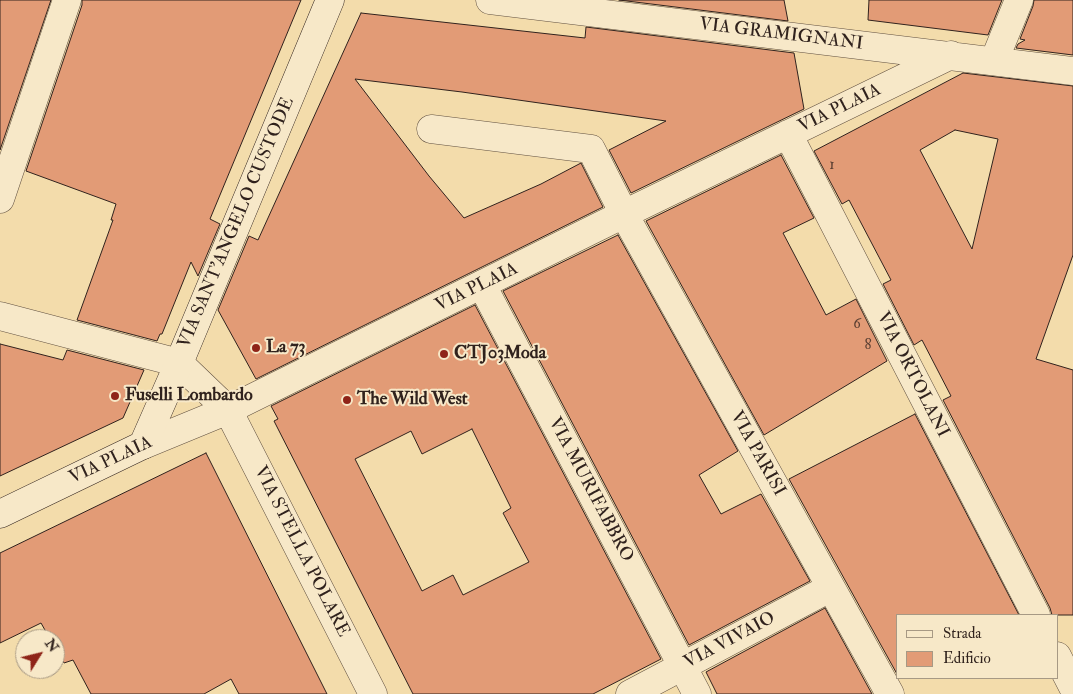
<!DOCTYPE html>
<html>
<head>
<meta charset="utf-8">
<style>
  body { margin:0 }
  #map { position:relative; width:1073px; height:694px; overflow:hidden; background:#f3dcab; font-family:"IM FELL Double Pica",serif }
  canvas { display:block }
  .legend { position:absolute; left:896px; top:614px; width:162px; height:65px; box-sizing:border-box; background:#f7e8c8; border:1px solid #a79984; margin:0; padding:6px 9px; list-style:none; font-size:15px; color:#30221d }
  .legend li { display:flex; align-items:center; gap:10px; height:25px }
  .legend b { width:25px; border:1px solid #a79984 }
  .north { position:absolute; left:15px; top:629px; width:50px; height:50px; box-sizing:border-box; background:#f7e8c8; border:1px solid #a79984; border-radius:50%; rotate:54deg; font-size:14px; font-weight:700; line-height:20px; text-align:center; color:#30221d }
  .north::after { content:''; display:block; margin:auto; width:18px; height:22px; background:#8f2418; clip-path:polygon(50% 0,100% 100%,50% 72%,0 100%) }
</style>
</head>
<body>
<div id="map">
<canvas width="1073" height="694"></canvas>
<ul class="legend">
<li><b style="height:6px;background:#f7e8c8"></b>Strada</li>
<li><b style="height:14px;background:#e29b76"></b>Edificio</li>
</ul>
<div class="north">N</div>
</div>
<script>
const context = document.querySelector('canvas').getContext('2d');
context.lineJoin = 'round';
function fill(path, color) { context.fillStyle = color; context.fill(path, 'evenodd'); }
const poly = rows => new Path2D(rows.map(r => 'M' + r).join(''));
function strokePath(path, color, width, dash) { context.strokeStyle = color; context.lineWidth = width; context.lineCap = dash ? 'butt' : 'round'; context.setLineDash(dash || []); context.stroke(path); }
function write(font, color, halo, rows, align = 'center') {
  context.font = font + ' "IM FELL Double Pica",serif'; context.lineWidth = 4; context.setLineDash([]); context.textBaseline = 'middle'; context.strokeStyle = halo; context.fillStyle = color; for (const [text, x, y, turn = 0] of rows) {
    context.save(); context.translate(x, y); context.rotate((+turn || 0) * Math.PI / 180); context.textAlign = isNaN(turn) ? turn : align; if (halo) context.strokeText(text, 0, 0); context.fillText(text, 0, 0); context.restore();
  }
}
const building = poly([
  [0,0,51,0,0,150,0,0],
  [82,0,301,0,210,219,220,224,198,276,191,262,162,334,160,334,157,341,77,320,113,220,111,220,116,204,26,171,82,5,82,0],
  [619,0,784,0,788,21,619,0],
  [869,0,1002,0,988,35,868,20,869,0],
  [1034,0,1073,0,1073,55,1016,48,1018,44,1025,40,1020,39,1033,6,1034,0],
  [361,13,585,38,586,27,794,53,804,109,631,193,609,150,666,121,462,92,355,79,429,176,464,218,541,184,581,163,603,207,256,379,218,310,249,236,258,240,361,13],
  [963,73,1073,86,1073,255,1036,359,1073,370,1073,615,1052,615,1050,608,943,400,951,396,922,340,914,345,883,284,891,280,849,200,842,204,814,151,963,73],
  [955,130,998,139,972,249,920,150,955,130],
  [781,155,814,218,783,233,826,315,856,299,887,361,764,435,646,221,781,155],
  [618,235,738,451,699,475,721,514,761,494,810,581,689,645,503,291,618,235],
  [475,305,661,659,593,694,413,694,274,421,278,419,271,406,475,305],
  [472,429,511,508,503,513,529,562,463,595,453,575,422,591,355,459,411,431,422,454,472,429],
  [0,344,63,360,67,350,144,370,123,418,0,476,0,344],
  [915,414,1019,615,897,615,897,674,789,479,915,414],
  [206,453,327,694,239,694,231,679,204,694,91,694,73,660,64,663,55,648,55,639,50,639,41,623,0,643,0,553,206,453],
  [825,608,872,694,717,694,706,672,825,608]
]);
fill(building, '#e29b76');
strokePath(building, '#30221d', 1);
const street = poly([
  [490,0,1073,71],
  [994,61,1019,0],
  [431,129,591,149,624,214,890,694],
  [788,134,1036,615],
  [0,199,67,0],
  [482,285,697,694],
  [0,316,179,363,228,410,373,694],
  [143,445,228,410,624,214,951,55],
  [1057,656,1073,687],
  [630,694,830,588]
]);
const secondary = poly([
  [0,514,143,445,179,363,330,0]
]);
strokePath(street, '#615040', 29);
strokePath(secondary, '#30221d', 29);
strokePath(street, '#f7e8c8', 28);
strokePath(secondary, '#f7e8c8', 28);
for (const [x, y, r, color] of [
  [256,348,5,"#8f2418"],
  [444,354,5,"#8f2418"],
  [115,396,5,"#8f2418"],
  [347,400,5,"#8f2418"]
]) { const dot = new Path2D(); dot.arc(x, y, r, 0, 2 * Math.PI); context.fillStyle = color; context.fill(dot); strokePath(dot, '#f7e8c8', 2); }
write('15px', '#5c4033', null, [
  ["1",832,166],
  ["6",857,325],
  ["8",868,346]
]);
write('18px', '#30221d', '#f7e8c8', [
  ["VIA GRAMIGNANI",781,35,7],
  ["VIA PLAIA",840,109,-26],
  ["VIA SANT'ANGELO CUSTODE",237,223,-67],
  ["VIA PLAIA",477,288,-26],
  ["VIA ORTOLANI",912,375,63],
  ["VIA PARISI",757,454,61],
  ["VIA PLAIA",111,461,-25],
  ["VIA MURIFABBRO",590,490,62],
  ["VIA STELLA POLARE",301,552,63],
  ["VIA VIVAIO",730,641,-28]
]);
write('bold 18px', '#30221d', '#f7e8c8', [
  ["La 73",266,348],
  ["CTJ03Moda",454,354],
  ["Fuselli Lombardo",125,396],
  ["The Wild West",357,400]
], 'left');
</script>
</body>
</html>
